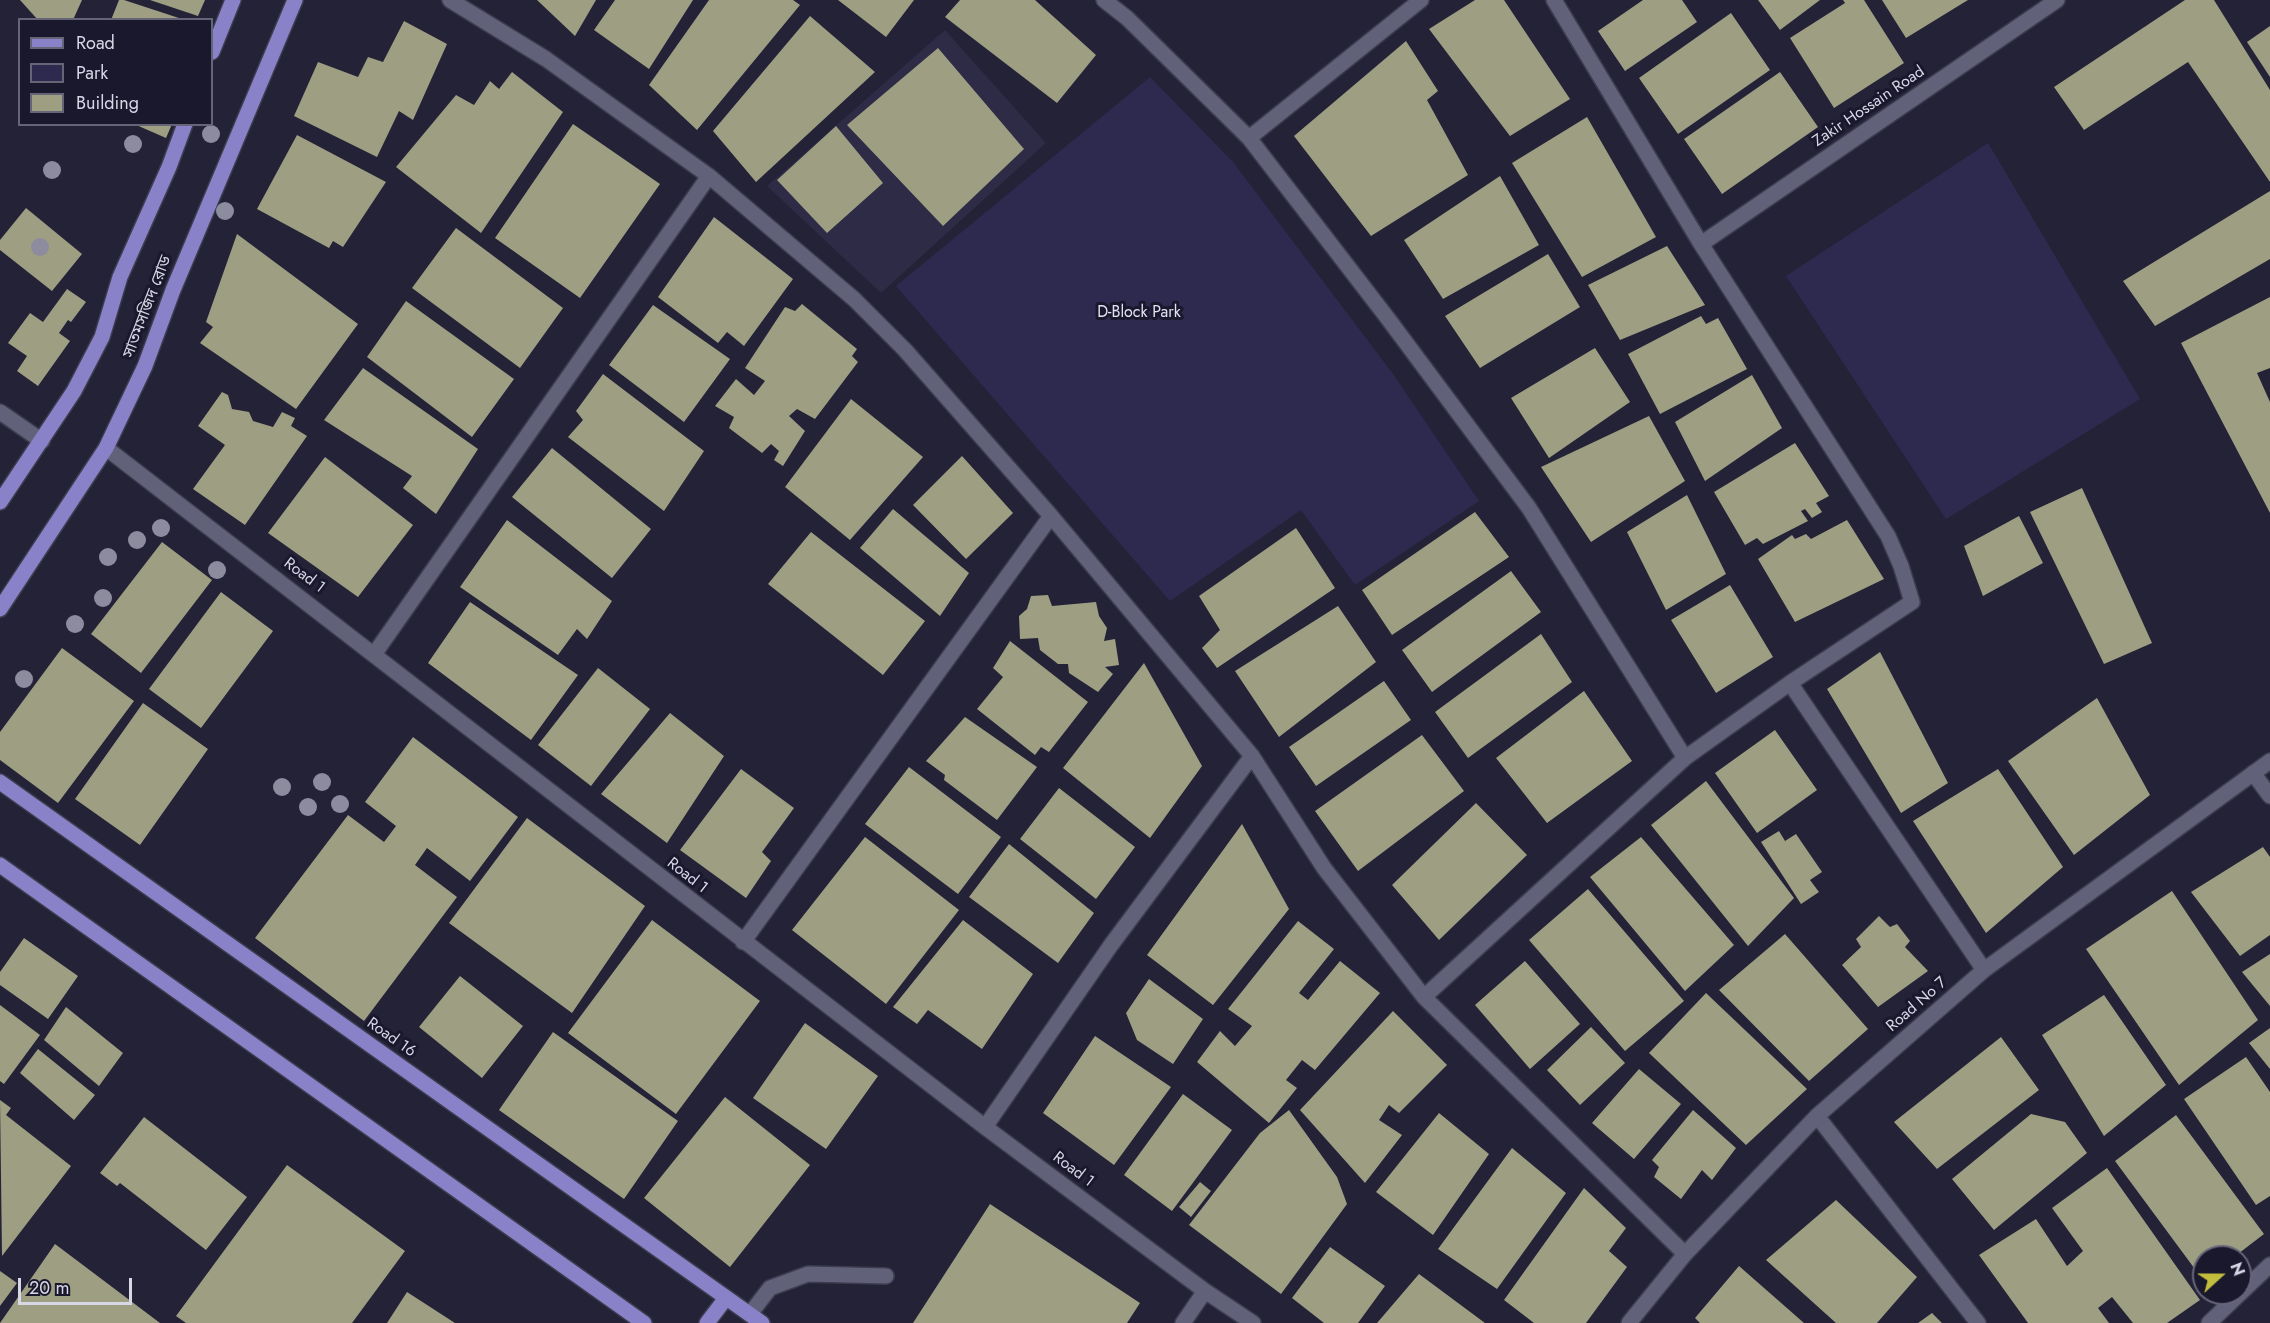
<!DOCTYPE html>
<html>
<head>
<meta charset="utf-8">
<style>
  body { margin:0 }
  #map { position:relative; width:2270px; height:1323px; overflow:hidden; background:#242237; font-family:Jost,sans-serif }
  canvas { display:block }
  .legend { position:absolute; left:18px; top:18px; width:195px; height:108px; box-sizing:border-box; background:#1a182d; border:2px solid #666477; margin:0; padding:8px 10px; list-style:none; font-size:18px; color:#d7d7e5 }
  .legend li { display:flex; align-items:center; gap:12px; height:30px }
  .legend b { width:30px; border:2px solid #666477 }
  .north { position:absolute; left:2192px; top:1245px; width:60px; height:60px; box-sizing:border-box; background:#1a182d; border:2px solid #666477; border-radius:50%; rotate:69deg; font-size:16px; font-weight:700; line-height:24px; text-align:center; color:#d7d7e5 }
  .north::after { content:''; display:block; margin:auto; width:21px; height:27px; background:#c3bd3e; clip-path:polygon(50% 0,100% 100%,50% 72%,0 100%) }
  .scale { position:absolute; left:18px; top:1278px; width:114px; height:27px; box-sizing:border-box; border:3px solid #d7d7e5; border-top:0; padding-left:8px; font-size:18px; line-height:21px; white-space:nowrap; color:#d7d7e5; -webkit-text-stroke:4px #1a182d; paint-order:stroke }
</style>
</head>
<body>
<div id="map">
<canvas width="2270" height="1323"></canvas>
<ul class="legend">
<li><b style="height:8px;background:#8982c9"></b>Road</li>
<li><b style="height:16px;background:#2e2a4f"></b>Park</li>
<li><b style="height:16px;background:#9e9e82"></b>Building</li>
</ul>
<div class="north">N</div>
<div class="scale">20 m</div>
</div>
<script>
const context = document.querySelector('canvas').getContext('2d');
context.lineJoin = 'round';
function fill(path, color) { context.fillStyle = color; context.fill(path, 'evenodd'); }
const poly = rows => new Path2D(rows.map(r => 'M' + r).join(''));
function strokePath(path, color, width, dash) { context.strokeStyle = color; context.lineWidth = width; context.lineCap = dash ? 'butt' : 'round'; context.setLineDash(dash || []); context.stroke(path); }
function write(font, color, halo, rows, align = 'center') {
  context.font = font + ' Jost,"Noto Sans Bengali",sans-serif'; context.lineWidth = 6; context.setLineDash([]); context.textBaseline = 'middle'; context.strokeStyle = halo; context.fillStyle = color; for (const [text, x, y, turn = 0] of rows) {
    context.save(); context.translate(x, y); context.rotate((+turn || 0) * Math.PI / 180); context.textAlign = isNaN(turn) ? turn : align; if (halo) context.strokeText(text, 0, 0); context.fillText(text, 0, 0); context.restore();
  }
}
fill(poly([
  [945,30,1046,143,881,293,767,186]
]), '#2d2b46');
fill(poly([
  [1150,77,1233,162,1393,374,1479,501,1355,585,1301,510,1170,601,896,286],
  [1988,143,2140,399,1946,519,1786,276]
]), '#2e2a4f');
fill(poly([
  [20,0,82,0,73,20,38,20],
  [119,0,124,0,185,20,111,20],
  [150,0,205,0,198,16],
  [537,0,596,0,575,36],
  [615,0,693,0,649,69,594,30],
  [709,0,793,0,800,5,697,130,649,85],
  [838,0,914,0,886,37],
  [960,0,1035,0,1096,55,1057,103,945,17],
  [1475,0,1504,0,1570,99,1510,136,1429,29],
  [1643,0,1682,0,1697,22,1625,71,1598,31],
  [1758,0,1820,0,1780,30],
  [1843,0,1864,0,1904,63,1834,108,1790,38,1845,3],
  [1882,0,1968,0,1906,38],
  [2185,0,2214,0,2270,90,2270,182,2188,62,2084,130,2054,87],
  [1731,13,1770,70,1678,134,1639,78],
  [810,16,875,72,756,182,713,131],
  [404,21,447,44,413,120,399,111,377,157,294,116,318,62,358,77,368,57,383,62],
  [2270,26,2270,77,2247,42],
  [1406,41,1438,91,1427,100,1468,175,1371,236,1294,136],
  [938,48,1024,149,943,226,847,125],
  [512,72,563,112,481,233,396,167,456,95,474,105,490,81,499,89],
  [1780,72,1818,127,1722,194,1684,139],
  [1587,117,1656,237,1582,277,1512,163],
  [134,124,172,124,166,138],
  [573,124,660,184,580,298,495,238],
  [836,126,883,183,827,233,777,180],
  [297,135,386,182,343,247,333,241,329,248,257,209],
  [1500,176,1539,245,1443,299,1404,240],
  [2270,191,2270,259,2155,326,2123,281],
  [26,208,82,254,52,291,0,250,0,240],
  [714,217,793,279,744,346,727,332,718,343,658,297],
  [456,228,563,308,520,368,412,288],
  [237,234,358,324,296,409,200,343,213,327,206,322],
  [1667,246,1705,305,1620,340,1588,285],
  [1548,254,1580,307,1480,368,1445,316],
  [67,289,86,302,71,322,68,320,59,333,70,341,38,386,17,371,27,356,8,343,30,313,43,322],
  [2270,297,2270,368,2257,373,2270,402,2270,513,2181,343],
  [406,301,514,379,472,437,367,357],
  [802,304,857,349,852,356,858,362,815,419,797,409,789,416,805,431,783,466,774,460,779,451,771,444,762,453,729,428,734,417,715,406,736,379,754,395,765,381,745,368,785,307,795,311],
  [653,305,730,359,684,422,609,365],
  [1701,316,1706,324,1718,318,1747,369,1660,414,1628,354],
  [1595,348,1630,402,1549,458,1511,398],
  [363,368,478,449,436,514,403,488,412,476,324,420],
  [603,374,704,451,664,511,568,437,583,420,576,411],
  [1752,375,1782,428,1705,481,1675,422],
  [222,392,228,395,232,409,249,412,253,421,273,427,282,412,295,418,291,426,307,436,245,525,193,489,225,445,198,426],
  [851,399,923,457,850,540,785,487],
  [1649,416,1685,481,1591,542,1541,467],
  [1795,443,1829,496,1816,503,1822,512,1812,518,1805,509,1801,511,1808,521,1763,544,1757,538,1745,545,1714,492],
  [552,448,651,529,612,578,512,497],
  [962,456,1013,513,966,559,913,505],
  [325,457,413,525,358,597,268,533],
  [2082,488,2152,643,2104,664,2030,512],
  [1687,495,1726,574,1666,610,1627,532],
  [893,509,969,573,940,616,860,548],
  [1475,512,1509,557,1392,635,1362,590],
  [2019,516,2043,563,1983,596,1964,546],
  [507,520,612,601,587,639,577,629,558,655,460,587],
  [1847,520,1884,579,1795,622,1758,559,1792,535,1795,539,1806,534,1811,539],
  [1296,528,1335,588,1217,668,1202,648,1220,630,1199,596],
  [811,532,925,621,883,675,768,584],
  [162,542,212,580,141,673,91,634],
  [1511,571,1541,612,1432,692,1402,650],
  [1730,585,1773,657,1716,693,1671,620],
  [221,592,273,631,201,728,149,689],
  [1048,595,1052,606,1096,602,1099,616,1107,628,1104,641,1115,639,1119,665,1105,667,1113,674,1098,692,1069,673,1068,664,1058,664,1040,650,1038,638,1020,639,1019,616,1027,609,1031,596],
  [470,602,578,675,531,740,428,663],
  [1338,606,1376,662,1279,737,1235,671],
  [1541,634,1572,682,1468,758,1435,712],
  [1010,641,1088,702,1049,752,1041,747,1035,755,977,709,1003,677,993,668],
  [62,648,134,701,58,803,0,760,0,732],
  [1880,652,1948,783,1901,813,1827,689],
  [1144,663,1202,766,1150,838,1063,768],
  [598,668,650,709,591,786,538,745],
  [1384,681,1411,720,1316,786,1289,747],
  [1584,691,1632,761,1547,823,1496,758],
  [2097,698,2150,795,2074,855,2008,761],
  [143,703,208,749,140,845,75,799],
  [670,713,724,756,667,843,601,794],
  [965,717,1037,767,997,820,944,780,945,775,926,761],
  [1775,730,1817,790,1757,833,1715,773],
  [1422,735,1464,791,1358,871,1315,811],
  [413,737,518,817,470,881,427,848,415,865,457,897,364,1021,255,938,348,815,384,842,396,826,365,802],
  [909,767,1001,837,958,894,865,824],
  [741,769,794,808,762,852,771,861,746,898,680,850],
  [1998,769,2063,867,1986,933,1913,821],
  [1706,781,1794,898,1748,946,1651,825],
  [1059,788,1135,847,1096,899,1020,839],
  [1476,803,1527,855,1439,940,1392,885],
  [527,818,645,906,572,1013,449,923],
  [1242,824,1289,909,1213,1005,1147,955],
  [1779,831,1785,841,1796,834,1822,872,1810,880,1819,892,1801,904,1761,842],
  [865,837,959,910,886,1004,792,930],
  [1641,837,1734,945,1685,991,1590,877],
  [1009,844,1094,913,1058,963,969,897],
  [2263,847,2270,857,2270,935,2240,956,2191,892],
  [1588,889,1684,1001,1625,1051,1529,940],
  [2172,891,2258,1020,2179,1085,2086,949],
  [1879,916,1890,927,1897,924,1910,941,1905,947,1928,971,1878,1007,1842,965,1861,947,1856,939],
  [652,920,760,1001,676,1114,568,1033],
  [963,920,1033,974,982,1049,928,1010,917,1024,893,1007],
  [1298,921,1334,949,1299,993,1308,1000,1340,961,1380,993,1315,1070,1302,1060,1286,1080,1297,1088,1269,1123,1197,1062,1220,1031,1235,1046,1252,1026,1228,1009],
  [1785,934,1868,1029,1809,1081,1719,990],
  [24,938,78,976,48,1019,0,985,0,972],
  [2270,954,2270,1006,2242,972],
  [1525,961,1580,1024,1530,1069,1475,1005],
  [460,976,523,1026,482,1078,419,1027],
  [1149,979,1203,1019,1173,1064,1137,1040,1126,1013],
  [1706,993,1807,1089,1746,1145,1649,1053],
  [2104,995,2166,1085,2104,1136,2042,1035],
  [0,1005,40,1035,4,1084,0,1081],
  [66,1007,123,1053,99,1086,44,1040],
  [1393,1011,1447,1065,1399,1113,1389,1105,1379,1120,1402,1135,1365,1183,1300,1110],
  [805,1023,878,1076,826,1149,753,1098],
  [1591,1027,1625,1063,1580,1105,1547,1070],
  [2270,1028,2270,1069,2249,1043],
  [553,1032,678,1121,624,1199,499,1110],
  [1095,1036,1171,1087,1114,1165,1043,1113],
  [2001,1037,2039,1090,1937,1169,1894,1122],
  [38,1049,95,1095,74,1120,20,1073],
  [2246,1057,2270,1092,2270,1196,2256,1205,2184,1099],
  [1639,1069,1681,1104,1634,1159,1592,1123],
  [1183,1094,1232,1130,1172,1211,1124,1175],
  [725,1097,810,1165,730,1267,644,1198],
  [0,1100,11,1108,6,1115,71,1166,2,1256],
  [1289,1110,1337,1177,1347,1204,1281,1294,1189,1225,1260,1133],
  [1693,1110,1736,1148,1712,1180,1702,1170,1681,1199,1654,1177,1659,1167,1652,1160],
  [1439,1113,1489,1154,1433,1235,1376,1192],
  [2031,1114,2065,1122,2087,1153,1994,1230,1952,1179],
  [2176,1115,2264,1234,2234,1257,2204,1257,2203,1280,2115,1161],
  [144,1117,247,1197,206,1250,120,1183,117,1186,100,1173],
  [1512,1148,1566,1193,1497,1289,1438,1249],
  [287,1165,405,1251,352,1323,186,1323,176,1316],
  [2107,1168,2200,1300,2167,1323,2133,1323,2112,1297,2098,1308,2109,1323,2028,1323,1979,1255,2036,1219,2067,1266,2083,1251,2052,1208],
  [1200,1182,1211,1191,1191,1217,1179,1207],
  [1584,1188,1626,1228,1609,1251,1627,1267,1586,1323,1534,1323,1504,1300],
  [1836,1200,1917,1277,1877,1323,1836,1323,1766,1260],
  [990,1204,1140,1303,1127,1323,913,1323],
  [55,1244,160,1323,0,1323],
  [1330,1247,1385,1286,1358,1323,1324,1323,1292,1298],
  [1739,1266,1804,1323,1700,1323,1695,1318],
  [0,1271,17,1283,0,1306],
  [1419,1274,1485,1323,1377,1323],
  [407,1292,455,1323,387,1323],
  [1932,1313,1942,1323,1918,1323]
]), '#9e9e82');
const minor = poly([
  [450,0,546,59,709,176,854,299,905,350,1051,516,1252,756,1324,868,1424,997,1685,1254],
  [1104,0,1127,18,1249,138,1389,320,1529,508,1685,758],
  [1554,0,1701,244,1888,536,1901,566,1912,602,1790,683,1984,970],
  [1249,138,1421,0],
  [1701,244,2057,0],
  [0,412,42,441],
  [106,448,985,1127,1205,1291,1253,1323],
  [375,653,709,176],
  [2253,773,2270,796],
  [743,942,1051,516],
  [1424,997,1685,758,1790,683],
  [1817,1116,1978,1323],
  [985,1127,1111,945,1252,756],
  [750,1314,770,1288,808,1274,886,1276],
  [1183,1323,1205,1291],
  [1629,1323,1685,1254,1817,1116,1984,970,2270,761],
  [2209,1323,2270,1265]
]);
const major = poly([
  [212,52,233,0],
  [0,502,74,391,102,337,120,277,169,167,185,124],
  [0,609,106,448,145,366,173,290,295,0],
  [0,782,762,1323],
  [0,865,644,1323],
  [707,1323,726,1298]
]);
strokePath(minor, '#3d3c4e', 18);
strokePath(major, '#3d3c4e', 18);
strokePath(minor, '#62617a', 15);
strokePath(major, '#8982c9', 15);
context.fillStyle = '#8d8c9f';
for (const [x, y] of [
  [211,134],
  [133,144],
  [52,170],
  [225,211],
  [40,247],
  [161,528],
  [137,540],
  [108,557],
  [217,570],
  [103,598],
  [75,624],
  [24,679],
  [322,782],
  [282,787],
  [340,804],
  [308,807]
]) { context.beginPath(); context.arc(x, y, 9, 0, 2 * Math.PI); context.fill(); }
write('16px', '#d7d7e5', '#1a182d', [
  ["Zakir Hossain Road",1869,107,-34],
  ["সাতমসজিদ রোড",148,307,-69],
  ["Road 1",304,576,37],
  ["Road 1",687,876,38],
  ["Road No 7",1917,1005,-41],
  ["Road 16",391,1038,35],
  ["Road 1",1073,1170,37]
]);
write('16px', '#e3e2f4', '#1a182d', [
  ["D-Block Park",1139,313]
]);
</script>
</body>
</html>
